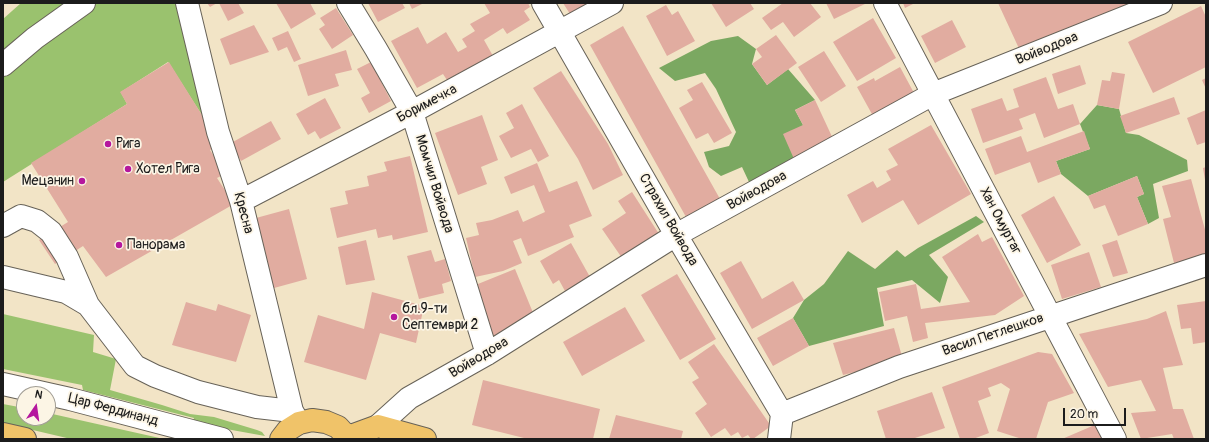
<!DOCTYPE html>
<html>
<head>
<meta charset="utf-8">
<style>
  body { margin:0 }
  #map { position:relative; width:1209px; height:442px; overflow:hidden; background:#f2e4c6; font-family:Pangolin,sans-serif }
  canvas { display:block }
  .frame { position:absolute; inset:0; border:4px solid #1c1c1c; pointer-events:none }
  .north { position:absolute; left:16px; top:386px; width:40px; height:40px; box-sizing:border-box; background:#fcf5e5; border:1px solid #a29e95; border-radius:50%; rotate:13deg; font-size:11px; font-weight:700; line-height:16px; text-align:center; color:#1c1c1c }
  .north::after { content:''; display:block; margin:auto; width:14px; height:18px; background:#b5179e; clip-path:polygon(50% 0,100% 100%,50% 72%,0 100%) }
  .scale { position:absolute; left:1063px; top:408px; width:63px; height:18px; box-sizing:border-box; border:2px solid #1c1c1c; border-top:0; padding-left:5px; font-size:12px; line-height:14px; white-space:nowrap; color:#1c1c1c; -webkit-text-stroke:3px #fcf5e5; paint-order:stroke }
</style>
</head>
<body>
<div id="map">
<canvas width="1209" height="442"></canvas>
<div class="frame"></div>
<div class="north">N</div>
<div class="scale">20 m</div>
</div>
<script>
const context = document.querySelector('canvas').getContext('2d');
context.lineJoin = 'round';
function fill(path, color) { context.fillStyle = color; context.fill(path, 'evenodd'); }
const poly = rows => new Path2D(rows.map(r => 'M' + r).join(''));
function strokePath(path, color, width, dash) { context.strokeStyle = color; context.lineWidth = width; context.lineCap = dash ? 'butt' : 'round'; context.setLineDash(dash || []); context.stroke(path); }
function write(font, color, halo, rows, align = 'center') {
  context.font = font + ' Pangolin,sans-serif'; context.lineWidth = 3.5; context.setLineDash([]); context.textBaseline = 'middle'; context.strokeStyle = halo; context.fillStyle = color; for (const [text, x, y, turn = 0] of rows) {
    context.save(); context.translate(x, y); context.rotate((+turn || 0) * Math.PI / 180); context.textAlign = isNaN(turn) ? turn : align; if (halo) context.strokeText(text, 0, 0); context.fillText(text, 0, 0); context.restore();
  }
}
fill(poly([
  [21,3,187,3,207,123,168,62,121,92,127,104,3,182,3,19],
  [3,314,94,335,93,352,116,359,110,390,162,405,190,414,214,417,257,430,262,432,265,436,193,423,194,418,83,390,82,385,3,369],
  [3,404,24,408,24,418,48,418,48,413,164,439,71,439,3,423]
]), '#9ac26e');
fill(poly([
  [738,36,756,49,752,64,767,85,788,69,815,100,795,110,803,125,794,159,749,182,742,167,721,176,709,167,704,152,729,146,736,132,716,89,705,73,675,81,659,68,711,41],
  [1097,105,1119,109,1126,133,1139,135,1187,160,1188,171,1153,184,1159,218,1148,224,1137,197,1144,194,1137,176,1088,196,1061,174,1056,161,1090,149,1080,124],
  [976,216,984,222,929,255,948,277,940,303,912,280,877,288,884,326,809,346,793,318,804,300,824,284,848,251,875,269,897,250,905,257,918,248]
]), '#7ba861');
fill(poly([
  [207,3,217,3,210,7],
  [219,3,238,3,244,13,228,21],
  [276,3,310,3,316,14,291,29],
  [368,3,402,3,405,8,378,22],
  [409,3,424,3,412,9],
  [484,3,528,3,530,7,524,11,530,20,507,34,503,28,484,40,493,56,453,89,443,74,417,88,391,41,418,27,427,44,446,32,458,52,467,47,462,39,475,31,470,24,490,13],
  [563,3,590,3,570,14],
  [711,3,750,3,754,9,726,27],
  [783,3,810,3,821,17,794,37,783,22,771,30,762,18],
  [826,3,867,3,834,19],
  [903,3,915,3,905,8],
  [998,3,1136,3,1022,55],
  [666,5,672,15,678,11,695,41,667,56,646,16],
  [1201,6,1206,17,1206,67,1153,93,1128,42],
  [336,8,353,35,332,49,319,29,325,25,320,18],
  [873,18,896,58,857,81,833,42],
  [952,20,966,47,935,63,921,36],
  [254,25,269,52,230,65,220,39],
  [623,26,720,199,686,217,590,45],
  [288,31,301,59,294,62,287,47,278,51,272,38],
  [776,35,797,63,767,85,752,64,762,57,756,49],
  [346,50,352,70,335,74,339,86,308,96,298,65],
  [824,51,846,86,821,102,798,67],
  [169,62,220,144,210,150,225,174,217,178,234,204,106,277,83,246,55,264,39,240,68,222,31,163,127,104,120,92],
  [371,62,391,101,369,113,361,98,370,93,357,69],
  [1080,65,1086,84,1058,94,1052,74],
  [900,67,914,93,873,116,857,87,874,78,875,81],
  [561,71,608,144,623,175,593,190,578,159,533,88],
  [1112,72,1125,74,1119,109,1097,105,1102,80,1110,81],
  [1046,77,1058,109,1073,104,1080,124,1044,138,1035,113,1019,119,1023,129,983,143,971,109,1002,98,1007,111,1019,107,1013,89],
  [1206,78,1206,89,1202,80],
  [702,82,732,133,714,143,708,133,696,139,679,108,693,100,687,90],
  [1174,97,1180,114,1126,133,1120,116],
  [325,98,341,128,320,139,315,131,308,135,296,114],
  [815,100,834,141,794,159,783,134,803,125,795,110],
  [522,104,549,156,538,162,531,149,511,158,499,136,514,128,506,113],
  [1206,110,1206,142,1197,145,1187,118],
  [482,115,498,160,481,167,487,184,458,195,435,133],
  [271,121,281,139,241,161,231,143],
  [931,125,971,194,918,225,903,200,862,223,847,195,873,181,877,188,891,180,886,171,898,165,888,149],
  [1084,131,1090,149,1056,161,1061,174,1038,183,1030,162,995,175,985,149,1021,136,1027,152],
  [410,156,428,232,393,240,392,235,378,238,376,229,337,238,330,208,348,204,345,191,369,186,367,176,387,171,384,162],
  [537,163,549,192,577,181,592,216,569,225,574,237,528,256,521,238,513,241,522,263,503,271,475,277,466,238,479,235,476,223,492,220,518,210,523,222,545,212,534,185,511,194,504,177],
  [1206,167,1206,180,1205,180,1203,168],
  [1137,176,1144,194,1137,197,1148,224,1118,236,1105,205,1094,209,1088,196],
  [1191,179,1206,233,1206,255,1174,263,1163,219,1171,217,1162,186],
  [632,192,659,234,622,258,602,229,626,213,618,201],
  [1054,196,1081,245,1047,263,1021,215],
  [289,209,307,279,274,288,256,218],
  [978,234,982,242,992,237,1024,296,995,315,925,323,928,338,913,342,907,316,885,321,879,292,916,284,921,309,970,302,942,257],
  [366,240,375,280,346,285,338,247],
  [1117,240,1128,273,1113,277,1102,245],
  [571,243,590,277,565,291,559,280,553,284,540,261],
  [431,250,435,262,445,259,451,281,442,284,444,293,419,299,407,256],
  [1089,252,1101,287,1062,299,1051,265],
  [741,261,762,299,793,281,804,300,752,329,720,273],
  [515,269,536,320,494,337,473,286],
  [677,274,716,339,680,360,641,295],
  [372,292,424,306,416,343,380,333,366,380,304,362,318,315,364,329],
  [1206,301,1206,342,1193,344,1191,328,1181,329,1177,305],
  [186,302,216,311,218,304,251,315,236,362,172,345],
  [625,307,645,341,582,376,563,342],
  [1166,311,1183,365,1163,368,1173,409,1183,409,1194,439,1174,439,1172,434,1141,439,1131,413,1156,411,1141,380,1108,387,1079,334,1147,319],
  [793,318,809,346,773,366,757,338],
  [894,328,903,360,843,375,833,343],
  [714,344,771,426,753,439,751,439,748,435,742,438,738,432,731,436,725,428,711,437,695,413,707,404,692,382,699,378,688,362],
  [1038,352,1052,354,1074,393,1048,402,1036,439,1022,439,997,431,1010,389,1001,383,988,388,991,396,978,401,989,433,973,439,960,439,942,387],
  [483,380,600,409,593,439,528,439,472,425],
  [932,392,945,428,912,439,886,439,877,411],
  [616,415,683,431,681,439,609,439],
  [1097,424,1104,439,1062,439]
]), '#e1aca0');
const minor = poly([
  [187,3,218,132,241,201,292,411,299,423],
  [348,3,376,49,412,112,487,354],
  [543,3,676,235,782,414,779,439],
  [885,3,1115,439],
  [3,65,35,38,84,3],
  [241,201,412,112,612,3],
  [3,226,21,216,37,221,51,232,67,257,88,305,135,366,155,376,198,392,257,407,292,411],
  [3,277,66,292,88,305],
  [3,384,70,399,222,439],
  [782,414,899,367,1206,265],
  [378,426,409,398,487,354,676,235,933,94,1161,3]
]);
const major = poly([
  [3,434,25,439],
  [348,437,378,426,425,439],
  [281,439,288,430,299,423,312,420,326,422,338,427,349,439]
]);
strokePath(minor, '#676258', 24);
strokePath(major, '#676258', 24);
strokePath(minor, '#fff', 22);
strokePath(major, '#f0c369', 22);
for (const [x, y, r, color] of [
  [108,144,4,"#b5179e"],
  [128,169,4,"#b5179e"],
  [82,181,4,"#b5179e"],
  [119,245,4,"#b5179e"],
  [394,317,4,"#b5179e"]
]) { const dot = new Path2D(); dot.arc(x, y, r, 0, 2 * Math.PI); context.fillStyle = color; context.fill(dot); strokePath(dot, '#fcf5e5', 1.5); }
write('14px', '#1c1c1c', '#fcf5e5', [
  ["Войводова",1047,49,-22],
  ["Боримечка",427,104,-28],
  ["Момчил Войвода",434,184,73],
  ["Войводова",757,191,-29],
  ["Кресна",243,213,75],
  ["Страхил Войвода",668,220,60],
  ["Хан Омуртаг",1000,221,62],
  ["Васил Петлешков",993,335,-19],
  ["Войводова",479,358,-31],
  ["Цар Фердинанд",113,410,15]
]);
write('14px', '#1c1c1c', '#fcf5e5', [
  ["Рига",116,144],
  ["Хотел Рига",136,169],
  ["Мецанин",74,181,"right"],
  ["Панорама",127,245],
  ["бл.9-ти",402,309],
  ["Септември 2",402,325]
], 'left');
</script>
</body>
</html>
